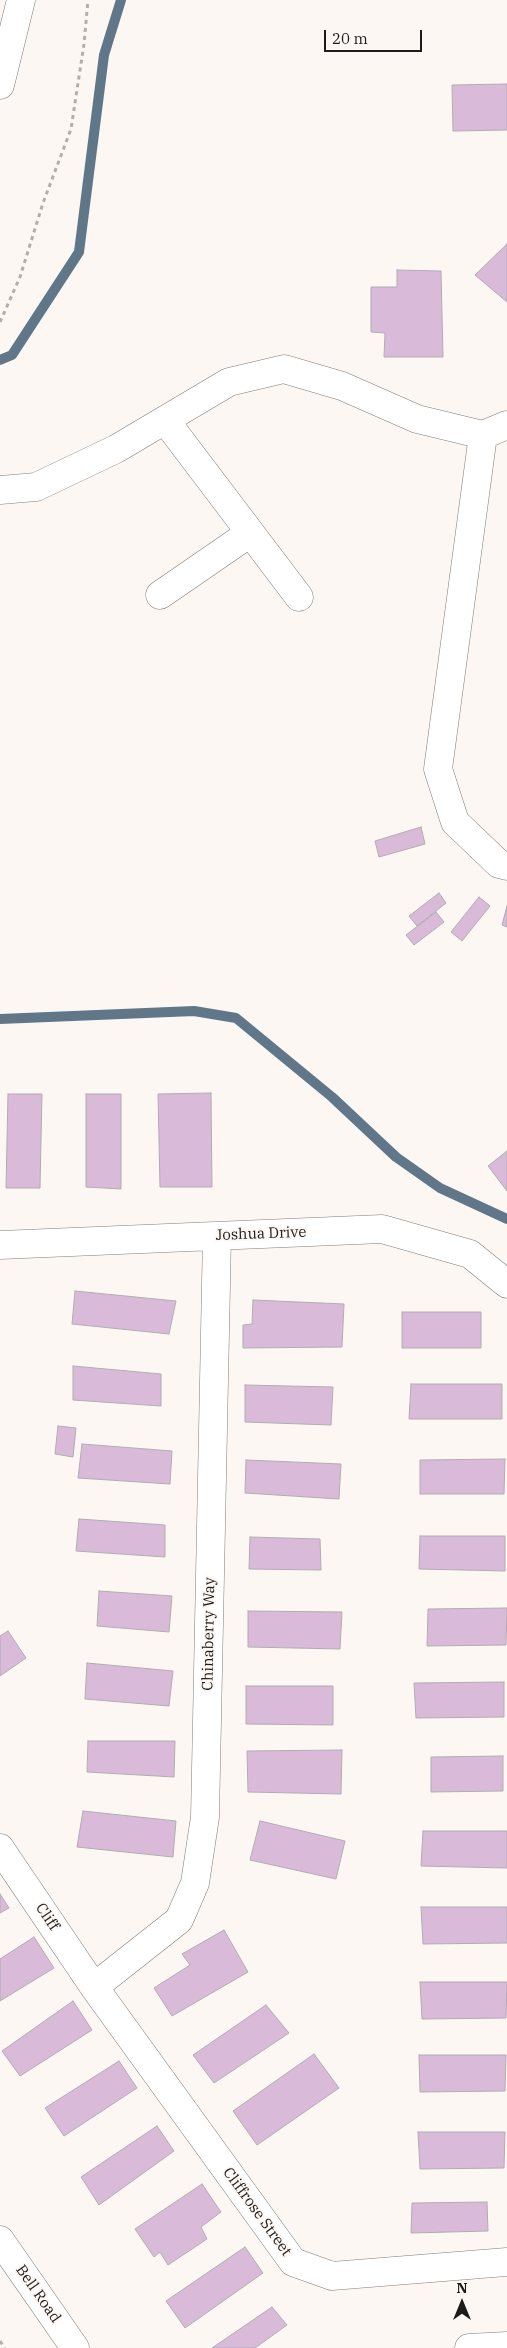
<!DOCTYPE html>
<html>
<head>
<meta charset="utf-8">
<style>
  body { margin:0 }
  #map { position:relative; width:507px; height:2348px; overflow:hidden; background:#fdf7f3; font-family:"IBM Plex Serif",serif }
  canvas { display:block }
  .north { position:absolute; left:437px; top:2278px; width:50px; height:50px; -webkit-text-stroke:4px #fdf7f3; paint-order:stroke; rotate:0deg; font-size:14px; font-weight:700; line-height:20px; text-align:center; color:#1e1c1a }
  .north::after { content:''; display:block; margin:auto; width:18px; height:22px; background:#1e1c1a; clip-path:polygon(50% 0,100% 100%,50% 72%,0 100%) }
  .scale { position:absolute; left:324px; top:30px; width:98px; height:22px; box-sizing:border-box; border:2px solid #1e1c1a; border-top:0; padding-left:6px; font-size:15px; line-height:18px; white-space:nowrap; color:#1e1c1a; -webkit-text-stroke:4px #fdf7f3; paint-order:stroke }
</style>
</head>
<body>
<div id="map">
<canvas width="507" height="2348"></canvas>
<div class="north">N</div>
<div class="scale">20 m</div>
</div>
<script>
const context = document.querySelector('canvas').getContext('2d');
context.lineJoin = 'round';
const poly = rows => new Path2D(rows.map(r => 'M' + r).join(''));
function strokePath(path, color, width, dash) { context.strokeStyle = color; context.lineWidth = width; context.lineCap = dash ? 'butt' : 'round'; context.setLineDash(dash || []); context.stroke(path); }
function fill(path, color) { context.fillStyle = color; context.fill(path, 'evenodd'); }
function write(font, color, halo, rows, align = 'center') {
  context.font = font + ' "IBM Plex Serif",serif'; context.lineWidth = 4; context.setLineDash([]); context.textBaseline = 'middle'; context.strokeStyle = halo; context.fillStyle = color; for (const [text, x, y, turn = 0] of rows) {
    context.save(); context.translate(x, y); context.rotate((+turn || 0) * Math.PI / 180); context.textAlign = isNaN(turn) ? turn : align; if (halo) context.strokeText(text, 0, 0); context.fillText(text, 0, 0); context.restore();
  }
}
strokePath(poly([
  [0,360,12,355,79,252,104,55,121,0],
  [0,1019,194,1011,236,1018,332,1097,396,1157,440,1188,507,1219]
]), '#607789', 10);
const building = poly([
  [507,84,507,130,453,131,452,85,507,84],
  [507,244,507,302,475,275,507,244],
  [397,270,441,271,443,357,384,357,385,333,371,332,371,287,397,287,397,270],
  [421,827,425,844,379,857,375,841,421,827],
  [439,893,446,903,417,926,409,916,439,893],
  [479,897,490,906,462,941,451,932,479,897],
  [507,906,507,927,502,925,507,906],
  [436,912,444,922,414,945,406,935,436,912],
  [211,1093,212,1187,160,1187,158,1094,211,1093],
  [8,1094,42,1094,40,1188,6,1188,8,1094],
  [86,1094,121,1094,121,1189,86,1187,86,1094],
  [507,1151,507,1191,488,1166,507,1151],
  [75,1291,176,1301,169,1334,72,1324,75,1291],
  [253,1300,344,1304,342,1347,243,1348,243,1325,252,1324,253,1300],
  [402,1312,481,1312,481,1348,402,1348,402,1312],
  [73,1366,161,1374,161,1406,73,1400,73,1366],
  [411,1384,502,1384,502,1419,409,1419,411,1384],
  [245,1385,333,1387,331,1425,245,1422,245,1385],
  [58,1426,76,1428,73,1457,55,1454,58,1426],
  [82,1444,172,1451,170,1484,78,1478,82,1444],
  [505,1459,504,1494,420,1494,420,1460,505,1459],
  [246,1460,341,1464,339,1499,245,1493,246,1460],
  [79,1519,165,1525,165,1557,76,1551,79,1519],
  [420,1536,505,1536,505,1571,419,1569,420,1536],
  [250,1537,320,1539,321,1570,249,1569,250,1537],
  [99,1591,172,1596,169,1632,97,1626,99,1591],
  [507,1608,506,1645,427,1646,428,1609,507,1608],
  [248,1611,342,1612,340,1649,248,1647,248,1611],
  [8,1631,26,1658,0,1676,0,1636,8,1631],
  [87,1663,173,1671,169,1706,85,1699,87,1663],
  [504,1682,504,1717,416,1718,414,1683,504,1682],
  [246,1686,333,1686,333,1725,246,1724,246,1686],
  [88,1741,175,1741,174,1777,87,1772,88,1741],
  [342,1750,341,1794,248,1792,247,1751,342,1750],
  [503,1756,503,1791,431,1792,431,1757,503,1756],
  [83,1811,176,1821,173,1857,77,1847,83,1811],
  [260,1821,345,1841,336,1879,250,1860,260,1821],
  [423,1831,507,1831,507,1868,421,1866,423,1831],
  [0,1894,9,1908,0,1913,0,1894],
  [421,1907,507,1907,507,1943,423,1944,421,1907],
  [224,1930,248,1972,172,2016,154,1988,190,1965,182,1954,224,1930],
  [34,1937,54,1968,0,2001,0,1959,34,1937],
  [420,1982,507,1982,506,2018,422,2019,420,1982],
  [73,2001,92,2030,20,2076,2,2051,73,2001],
  [266,2005,289,2033,214,2083,193,2055,266,2005],
  [314,2054,339,2088,257,2145,233,2111,314,2054],
  [419,2055,506,2055,505,2091,420,2092,419,2055],
  [119,2061,137,2088,64,2136,45,2108,119,2061],
  [157,2126,174,2151,99,2205,81,2177,157,2126],
  [418,2132,505,2132,504,2168,420,2169,418,2132],
  [202,2184,221,2212,201,2227,207,2239,168,2265,160,2252,154,2257,135,2229,202,2184],
  [487,2202,488,2231,411,2233,412,2203,487,2202],
  [245,2247,263,2273,185,2328,166,2301,245,2247],
  [272,2307,287,2325,255,2348,212,2348,272,2307]
]);
fill(building, '#d9bbd9');
strokePath(building, '#b1acb1', 1);
const minor = poly([
  [0,85,21,0],
  [165,420,299,597],
  [507,425,483,435,438,769,455,822,499,864,507,866],
  [0,490,36,487,116,449,229,382,284,369,342,386,417,419,483,435],
  [160,595,250,533],
  [0,1245,382,1229,470,1254,507,1284],
  [0,1848,94,1987,293,2262,332,2276,507,2262],
  [94,1987,179,1920,195,1883,205,1817,217,1236],
  [0,2240,75,2348],
  [469,2348,507,2346]
]);
strokePath(minor, '#827d79', 29);
strokePath(poly([
  [0,322,20,277,43,203,71,129,84,44,88,0],
  [0,2341,5,2348]
]), '#b3aeab', 3, [4, 4]);
strokePath(minor, '#fff', 28);
write('15px', '#1e1c1a', '#fdf7f3', [
  ["Joshua Drive",261,1234,-2],
  ["Chinaberry Way",209,1634,-89],
  ["Cliff",47,1917,56],
  ["Cliffrose Street",257,2212,54],
  ["Bell Road",38,2294,55]
]);
</script>
</body>
</html>
